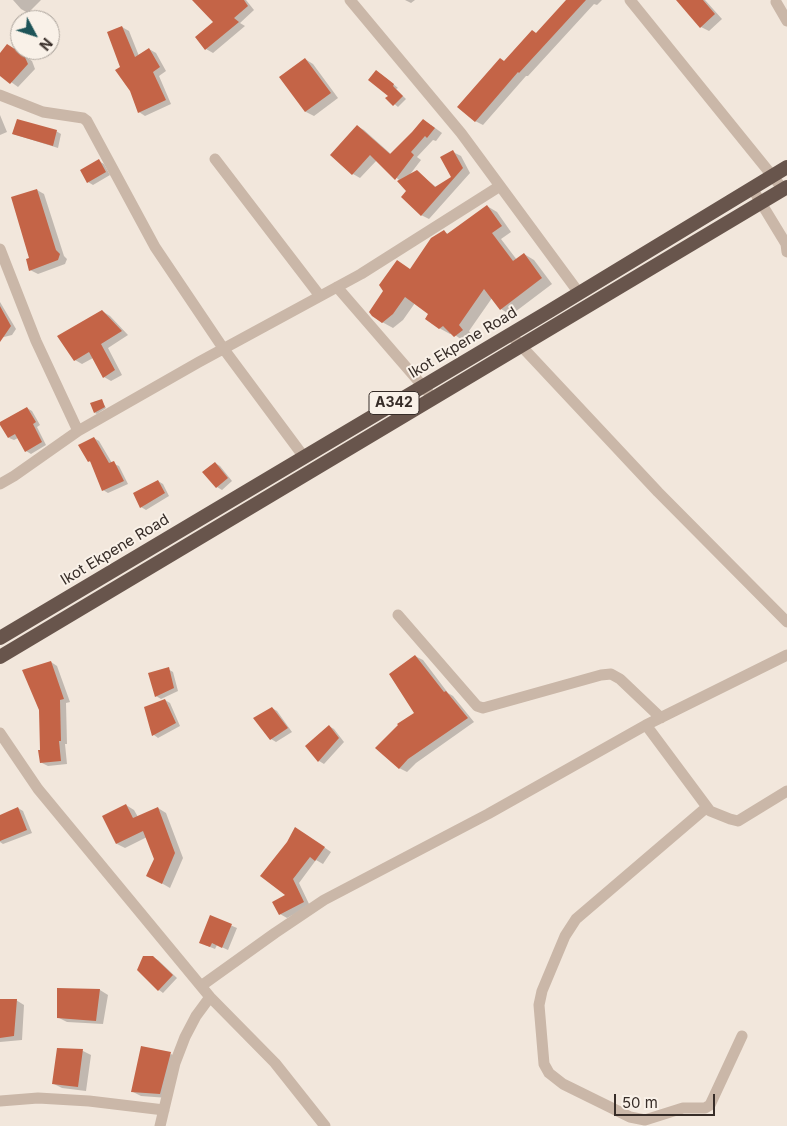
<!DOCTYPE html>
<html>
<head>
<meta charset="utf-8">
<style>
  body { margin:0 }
  #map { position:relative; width:787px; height:1126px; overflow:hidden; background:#f2e7dc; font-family:Inter,sans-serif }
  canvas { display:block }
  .north { position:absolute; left:10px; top:10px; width:50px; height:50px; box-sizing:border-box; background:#f9f1e8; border:1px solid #aba39b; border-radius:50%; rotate:130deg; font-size:14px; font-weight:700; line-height:20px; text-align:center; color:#372d28 }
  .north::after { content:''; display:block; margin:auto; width:18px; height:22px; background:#1e5458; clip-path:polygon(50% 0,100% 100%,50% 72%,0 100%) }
  .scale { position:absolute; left:614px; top:1094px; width:101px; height:22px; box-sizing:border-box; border:2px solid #372d28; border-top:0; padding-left:6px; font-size:15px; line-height:18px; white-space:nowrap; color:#372d28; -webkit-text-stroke:4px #f9f1e8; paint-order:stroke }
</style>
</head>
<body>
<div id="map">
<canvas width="787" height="1126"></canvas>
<div class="north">N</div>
<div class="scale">50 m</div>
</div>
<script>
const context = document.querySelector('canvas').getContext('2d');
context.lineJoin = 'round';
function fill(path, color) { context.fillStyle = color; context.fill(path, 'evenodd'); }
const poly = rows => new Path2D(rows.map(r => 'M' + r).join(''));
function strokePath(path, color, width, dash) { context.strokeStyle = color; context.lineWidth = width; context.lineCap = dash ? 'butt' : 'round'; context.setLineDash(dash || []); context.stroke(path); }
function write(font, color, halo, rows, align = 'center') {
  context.font = font + ' Inter,sans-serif'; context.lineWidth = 4; context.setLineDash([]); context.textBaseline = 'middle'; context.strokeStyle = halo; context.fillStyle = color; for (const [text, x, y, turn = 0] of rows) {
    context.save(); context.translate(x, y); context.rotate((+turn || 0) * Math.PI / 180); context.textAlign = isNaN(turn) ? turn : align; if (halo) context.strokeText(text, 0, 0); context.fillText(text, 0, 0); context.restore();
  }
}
fill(poly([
  [13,0,41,0,28,13,21,9],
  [194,0,246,0,254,10,240,23,245,26,213,53,206,49,215,22],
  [405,0,415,0,411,3],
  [567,0,602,0,597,5,594,4,528,76,526,76,483,125,475,121,504,62,537,34],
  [678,0,705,0,722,19,709,31,701,27],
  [122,27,129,31,139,56,149,49,156,53,166,71,159,76,171,104,145,116,139,112,122,67],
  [15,50,32,61,35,69,18,87,0,74,0,55],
  [305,59,313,64,338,98,314,116,306,112,280,77],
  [381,74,398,88,396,89,406,99,398,107,387,98,390,96],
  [0,115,7,132,0,135],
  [431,125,442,133,436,141,433,140,417,157,421,160,408,177,417,172,436,187,453,178,453,152,461,156,470,173,429,219,421,215,408,191,400,181,377,160,360,178,353,174,357,126,364,130,392,155],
  [56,131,61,134,58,148,13,134],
  [99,161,104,164,110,175,93,185,88,182],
  [37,190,44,194,64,256,67,259,65,264,38,274,30,270],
  [487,206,497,212,511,232,501,239,517,260,524,254,534,260,552,284,511,315,501,309,492,298,469,331,473,336,465,342,452,333,450,334,439,328,430,314,415,303,403,320,393,328,382,322,411,270,444,232,448,234],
  [0,302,16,329,12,335,0,338],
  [102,311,110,316,128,335,108,348,122,375,111,381,104,377,93,358,82,364,75,360],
  [102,401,106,408,97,414,95,413],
  [27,408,32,411,40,425,37,427,46,445,31,454,26,451,18,438,14,440,9,438],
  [94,438,99,441,112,463,119,466,128,484,108,493,103,490,93,464,89,461],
  [215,463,220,466,232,481,222,490,217,487],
  [158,481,163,484,169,496,146,510,141,507],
  [415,656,423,660,448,693,453,696,474,722,416,763,407,772,399,768,416,713],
  [51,662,57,666,70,702,66,703,67,744,65,744,67,764,48,766,42,763],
  [168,669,173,672,178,691,161,699,156,696],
  [165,700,170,703,180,726,158,738,154,735],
  [272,708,277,711,292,732,276,742,271,739],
  [329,726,334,729,344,742,324,764,319,761,307,747],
  [126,805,134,810,138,817,158,808,166,813,183,858,170,888,156,880,155,859,147,837,125,848,117,844],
  [18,808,23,811,32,833,3,844,0,842,0,816],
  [302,832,331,852,323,864,316,860,299,883,310,906,287,918,280,914,287,895],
  [211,917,237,928,228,950,217,945,215,949,205,945],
  [152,957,158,960,177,978,163,993,159,990,139,969],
  [58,989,100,990,108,995,103,1024,67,1022,59,1018],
  [0,1000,16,1000,24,1005,22,1040,0,1042],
  [58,1049,83,1051,91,1055,86,1091,62,1088,54,1084],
  [171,1054,178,1058,168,1098,141,1096,133,1092]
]), '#0003');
fill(poly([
  [192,0,244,0,248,6,234,18,239,22,205,50,195,37,213,22],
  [566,0,586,0,519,73,518,72,475,122,457,107,500,58,504,61,532,30,536,33],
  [676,0,703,0,715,14,700,28],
  [122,26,135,57,149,48,160,67,153,72,166,100,138,113,130,91,115,70,120,67,107,32],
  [7,44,24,55,28,64,10,84,0,76,0,53],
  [305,58,331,93,305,112,279,77],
  [376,70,394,84,393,86,403,96,393,106,385,98,388,96,368,80],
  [17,119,57,130,53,146,12,134],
  [423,119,435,128,427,138,425,136,411,152,414,155,395,180,370,155,352,175,330,155,357,125,390,154,412,132],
  [453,150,463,168,421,216,401,197,406,191,397,181,417,170,435,187,451,177,440,157],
  [99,159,106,172,87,183,80,170],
  [37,189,56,250,60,254,58,260,29,271,26,259,29,258,11,197],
  [487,205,502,226,492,233,513,261,524,253,542,278,500,310,484,289,459,325,463,330,454,337,443,326,439,329,425,319,428,314,405,297,393,314,382,323,372,316,369,312,383,291,379,285,397,260,410,269,431,238,444,230,447,234],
  [0,306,11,326,0,342],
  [102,310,122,331,101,344,115,370,103,378,89,352,74,361,57,336],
  [102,399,105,407,94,413,90,403],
  [27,407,36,422,33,424,42,442,25,452,15,434,8,438,0,425,0,422],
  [94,437,109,463,114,461,124,481,102,491,90,461,88,462,78,445],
  [215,462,228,478,216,488,202,472],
  [158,480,165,493,140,508,133,493],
  [415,655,444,692,446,691,468,718,408,759,399,769,375,748,398,725,397,724,414,713,389,674],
  [51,661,64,699,60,700,61,741,59,741,61,761,40,763,38,750,40,750,39,710,22,670],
  [169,667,174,688,155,697,148,673],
  [165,699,176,723,152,736,144,707],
  [272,707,288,728,270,740,253,718],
  [329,725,339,738,318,762,305,746],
  [126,804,133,818,158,807,175,853,162,884,146,876,154,859,143,831,116,844,102,816],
  [18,807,27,830,0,841,0,815],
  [295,827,325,847,315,861,310,857,293,879,304,902,279,915,272,902,285,895,260,876,287,842],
  [210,915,232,924,222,948,212,943,210,947,199,943],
  [143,956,153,956,173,975,158,991,137,970],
  [57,988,100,989,96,1021,57,1018],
  [0,999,17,999,14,1036,0,1038],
  [141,1046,171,1052,160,1094,131,1092],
  [57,1048,83,1049,78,1087,52,1084]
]), '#c46447');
strokePath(poly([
  [350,0,461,133,579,293],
  [630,0,783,189],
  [776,2,787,21],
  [0,95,43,112,83,118,87,121,155,247,223,348,304,457],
  [215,159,320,296],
  [752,188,786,244,787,252],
  [0,249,36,341,78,431],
  [337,287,433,398],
  [510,334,658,492,787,622],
  [0,484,14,476,78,431,199,362,361,274,500,186],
  [398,615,477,706,483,708,601,675,611,674,620,679,661,718],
  [646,725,710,811,730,819,738,821,787,791],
  [0,733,38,789,210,997,275,1063,325,1126],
  [707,807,576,919,565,936,542,991,539,1005,544,1064,549,1073,563,1084,630,1117,645,1120,683,1108,705,1108,710,1105,742,1036],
  [201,986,275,933,324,900,488,814,646,725,787,655],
  [0,1101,38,1098,89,1101,164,1110],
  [160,1126,175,1063,185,1037,196,1016,210,997]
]), '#cab7a8', 11);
strokePath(poly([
  [0,638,548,312,787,167],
  [0,657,787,187]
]), '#68554c', 14);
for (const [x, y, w] of [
  [394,403,50]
]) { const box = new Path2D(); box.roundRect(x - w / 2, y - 11.5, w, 23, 4); context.fillStyle = '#f9f1e8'; context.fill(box); strokePath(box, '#372d28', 1); }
write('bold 14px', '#372d28', null, [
  ["A342",394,403]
]);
write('15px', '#372d28', '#f9f1e8', [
  ["Ikot Ekpene Road",463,343,-31],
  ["Ikot Ekpene Road",115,550,-31]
]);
</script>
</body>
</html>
